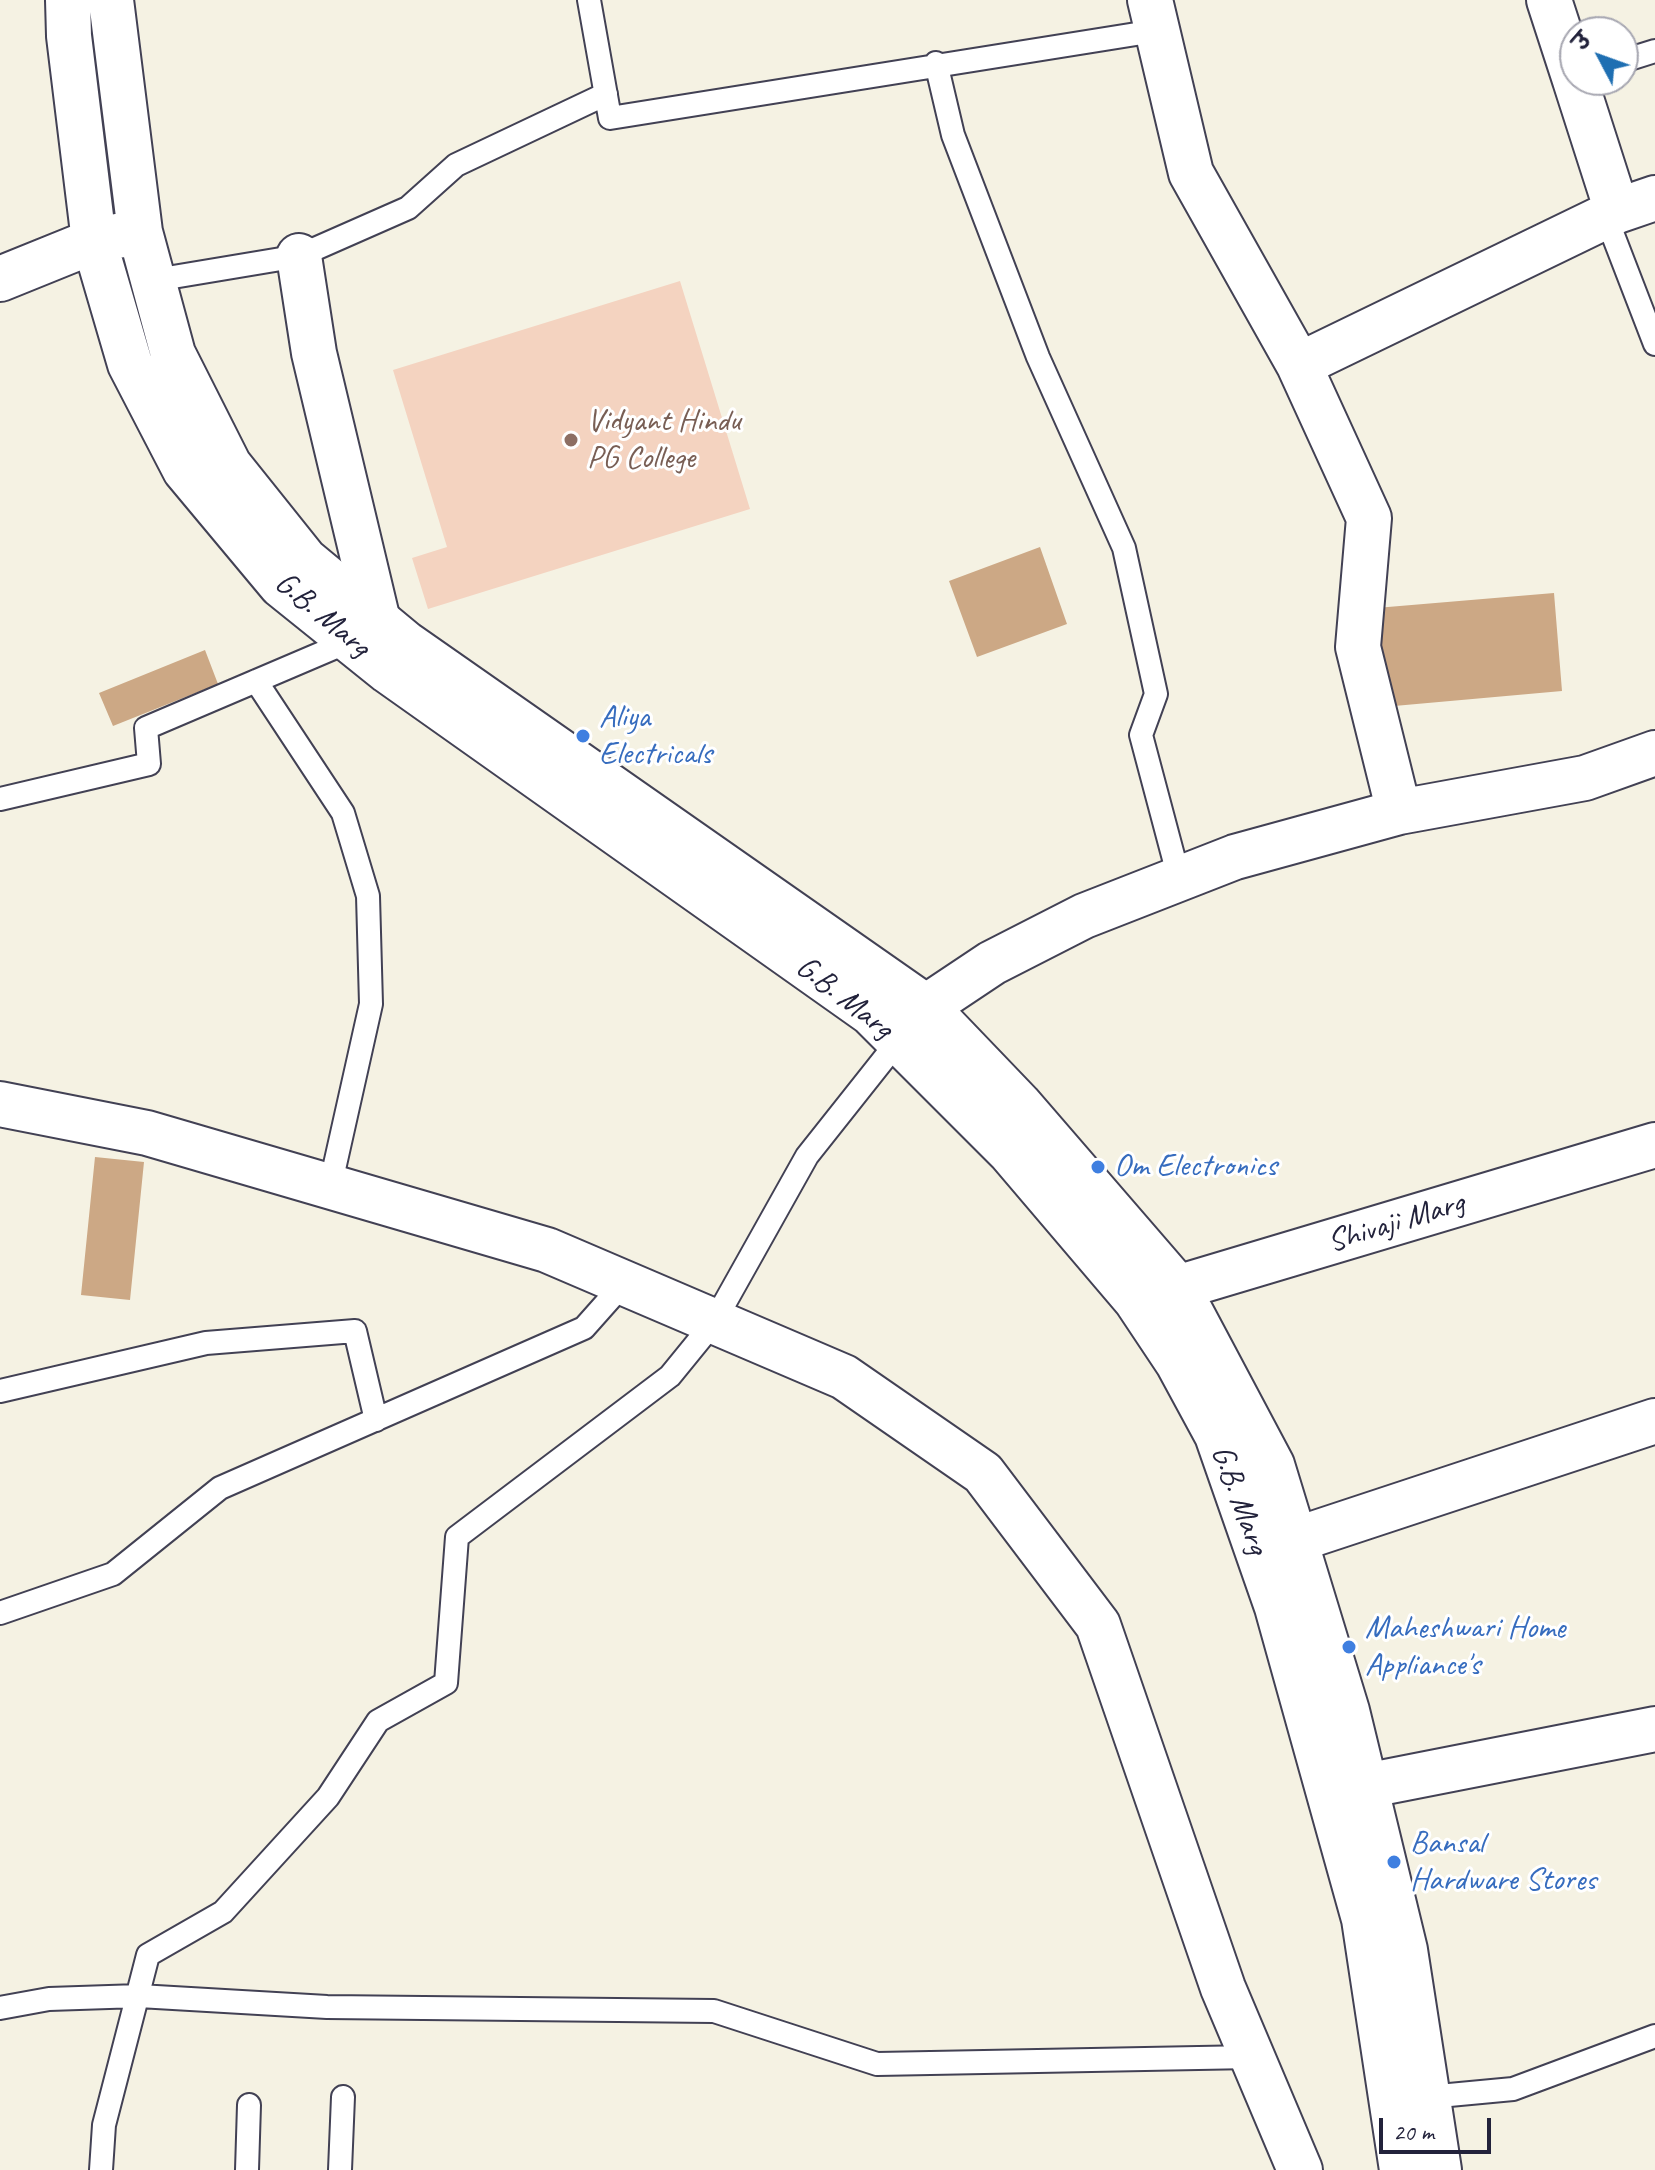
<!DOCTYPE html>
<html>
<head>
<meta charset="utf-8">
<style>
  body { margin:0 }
  #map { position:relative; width:1655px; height:2170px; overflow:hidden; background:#f5f2e3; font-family:Caveat,"Playpen Sans Deva",sans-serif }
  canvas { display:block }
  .north { position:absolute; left:1559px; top:16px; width:80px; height:80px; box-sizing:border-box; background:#fff; border:2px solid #a7a7b1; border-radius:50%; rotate:311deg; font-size:22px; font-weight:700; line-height:32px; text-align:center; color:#22223b }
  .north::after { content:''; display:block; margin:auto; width:28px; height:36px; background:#1f6fb2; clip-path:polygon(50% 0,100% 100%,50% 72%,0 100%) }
  .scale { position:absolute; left:1379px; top:2118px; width:112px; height:36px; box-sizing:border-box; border:4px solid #22223b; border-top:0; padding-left:10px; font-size:24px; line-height:28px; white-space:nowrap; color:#22223b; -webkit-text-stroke:6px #fff; paint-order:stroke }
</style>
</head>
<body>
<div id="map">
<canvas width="1655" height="2170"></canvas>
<div class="north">उ</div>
<div class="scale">20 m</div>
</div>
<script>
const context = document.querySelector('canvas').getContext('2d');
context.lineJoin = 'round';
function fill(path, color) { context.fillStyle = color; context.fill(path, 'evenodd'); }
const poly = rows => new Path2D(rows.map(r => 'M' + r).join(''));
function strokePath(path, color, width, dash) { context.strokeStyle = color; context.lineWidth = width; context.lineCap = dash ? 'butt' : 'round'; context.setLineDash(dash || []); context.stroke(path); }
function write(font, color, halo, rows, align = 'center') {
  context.font = font + ' Caveat,sans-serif'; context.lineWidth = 6; context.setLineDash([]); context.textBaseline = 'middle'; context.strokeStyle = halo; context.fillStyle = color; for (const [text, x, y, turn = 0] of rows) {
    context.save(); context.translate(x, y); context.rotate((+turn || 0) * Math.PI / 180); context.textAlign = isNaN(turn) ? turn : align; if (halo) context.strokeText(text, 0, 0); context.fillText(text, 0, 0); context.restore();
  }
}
fill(poly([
  [680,281,750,509,428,609,412,558,447,547,393,370]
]), '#f4d3c0');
fill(poly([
  [1040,547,1067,624,977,657,949,581],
  [1554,593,1562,691,1383,707,1376,608],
  [205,650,218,684,113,726,99,693],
  [95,1157,144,1162,130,1300,81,1295]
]), '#cca885');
const service = poly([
  [589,0,610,118,1155,31],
  [1623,61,1655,51],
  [936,63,953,135,1038,357,1124,548,1156,694,1141,735,1179,878],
  [1606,217,1655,344],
  [155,280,299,256,408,208,456,165,606,94],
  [256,681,343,813,368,896,371,1004,330,1187],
  [0,799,149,764,146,728,350,641],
  [0,1391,206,1343,355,1331,376,1420],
  [0,1613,113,1574,220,1488,584,1328,624,1283],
  [0,2008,49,1999,139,1996,327,2007,714,2011,877,2064,1252,2057],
  [1428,2097,1513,2089,1655,2036],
  [101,2170,104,2125,148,1955,223,1912,328,1797,378,1721,446,1683,457,1537,670,1376,714,1322,807,1156,899,1040],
  [247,2170,249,2105],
  [340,2170,343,2097]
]);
const minor = poly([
  [1150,0,1191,173,1299,365,1369,518,1358,647,1399,812],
  [1549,0,1575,80],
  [1575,80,1617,211],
  [299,256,314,353,378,621],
  [1299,365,1617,211,1655,198],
  [901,1037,926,1007,992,963,1084,916,1235,857,1399,812,1585,778,1655,753],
  [0,1104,147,1133,547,1250,844,1377,983,1473,1098,1625,1223,1988,1300,2170],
  [1295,1540,1655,1421],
  [1365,1786,1655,1729]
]);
const tertiary = poly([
  [68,0,69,36,94,241,130,364,185,470,281,585,388,671,871,1013,1010,1152,1136,1300,1178,1363,1217,1435,1277,1607,1364,1919,1402,2170],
  [111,0,140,232,173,354,229,465,305,560,405,643,926,1007,1019,1104,1178,1288,1272,1465,1347,1711,1405,1950,1439,2170],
  [0,279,94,241,122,235],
  [1150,1296,1655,1145]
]);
strokePath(service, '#424154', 26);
strokePath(minor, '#424154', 48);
strokePath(tertiary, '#424154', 48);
strokePath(service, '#fff', 22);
strokePath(minor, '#fff', 44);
strokePath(tertiary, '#fff', 44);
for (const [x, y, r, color] of [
  [571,440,8,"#8d6e63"],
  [583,736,8,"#3f7fe0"],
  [1098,1167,8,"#3f7fe0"],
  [1349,1647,8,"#3f7fe0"],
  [1394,1862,8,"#3f7fe0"]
]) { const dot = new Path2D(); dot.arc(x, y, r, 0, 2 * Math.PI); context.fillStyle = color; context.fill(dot); strokePath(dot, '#fff', 3); }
write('32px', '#785e54', '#fff', [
  ["Vidyant Hindu",587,422],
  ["PG College",587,459]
], 'left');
write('32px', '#22223b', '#fff', [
  ["G.B. Marg",322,615,40],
  ["G.B. Marg",844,998,38],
  ["Shivaji Marg",1396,1223,-17],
  ["G.B. Marg",1239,1500,70]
]);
write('32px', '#366cbe', '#fff', [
  ["Aliya",599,718],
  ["Electricals",599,755],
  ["Om Electronics",1114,1167],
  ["Maheshwari Home",1365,1629],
  ["Appliance's",1365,1666],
  ["Bansal",1410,1844],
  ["Hardware Stores",1410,1881]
], 'left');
</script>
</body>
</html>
